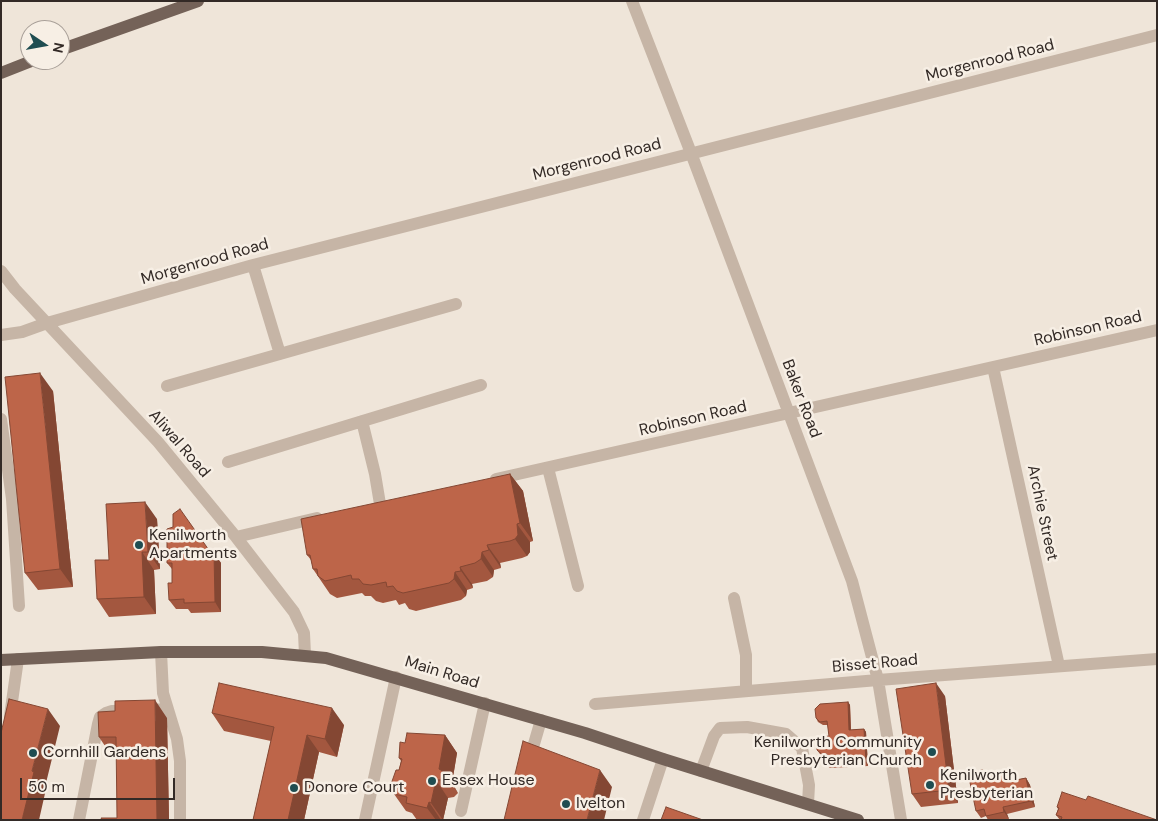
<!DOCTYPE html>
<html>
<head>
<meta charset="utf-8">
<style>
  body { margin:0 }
  #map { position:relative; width:1158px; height:821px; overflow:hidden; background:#efe5d9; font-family:"DM Sans",sans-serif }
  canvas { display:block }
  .frame { position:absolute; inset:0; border:2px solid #332a26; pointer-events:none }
  .north { position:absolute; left:20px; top:20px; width:50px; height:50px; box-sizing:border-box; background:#f7efe5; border:1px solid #a9a099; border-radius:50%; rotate:102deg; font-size:14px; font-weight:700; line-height:20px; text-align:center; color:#332a26 }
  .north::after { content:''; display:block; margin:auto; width:18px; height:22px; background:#1f4d51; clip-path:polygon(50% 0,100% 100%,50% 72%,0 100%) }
  .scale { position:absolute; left:20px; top:778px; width:155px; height:22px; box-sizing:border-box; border:2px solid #332a26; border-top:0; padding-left:6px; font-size:15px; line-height:18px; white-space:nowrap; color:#332a26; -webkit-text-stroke:4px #f7efe5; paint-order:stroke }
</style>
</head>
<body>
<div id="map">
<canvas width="1158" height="821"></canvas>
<div class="frame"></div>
<div class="north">N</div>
<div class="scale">50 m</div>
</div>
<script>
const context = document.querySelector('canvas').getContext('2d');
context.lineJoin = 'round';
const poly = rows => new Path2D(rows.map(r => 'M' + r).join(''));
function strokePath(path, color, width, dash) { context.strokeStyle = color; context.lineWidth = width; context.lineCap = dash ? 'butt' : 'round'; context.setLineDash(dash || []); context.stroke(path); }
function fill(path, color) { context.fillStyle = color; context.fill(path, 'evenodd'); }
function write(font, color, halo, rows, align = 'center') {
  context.font = font + ' "DM Sans",sans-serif'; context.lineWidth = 5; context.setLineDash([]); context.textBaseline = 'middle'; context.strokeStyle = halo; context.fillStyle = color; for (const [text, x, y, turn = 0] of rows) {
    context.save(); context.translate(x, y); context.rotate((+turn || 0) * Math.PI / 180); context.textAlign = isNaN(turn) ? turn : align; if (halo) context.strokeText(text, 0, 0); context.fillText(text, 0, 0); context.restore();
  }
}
strokePath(poly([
  [632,1,691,153,852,581,878,680,901,820],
  [253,265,280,354],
  [1,271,15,289,158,442,236,537,294,612,304,633,305,655],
  [1,335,22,332,47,323,253,265,1157,35],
  [993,367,1059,666],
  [167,386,456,304],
  [1,419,12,499,19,606],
  [362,421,375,474,380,504],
  [228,462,481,385],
  [548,468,578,586],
  [496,479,1157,330],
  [236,537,317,518],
  [734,598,746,655,746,691],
  [161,652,163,693,177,739,180,761,180,820],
  [595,704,878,680,1157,659],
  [10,716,18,659],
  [529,761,541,720],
  [701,771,714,736,720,728,747,727,786,734,802,748,809,785,808,804],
  [461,811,485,703],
  [79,820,98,724,100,717,106,713,112,711,167,709],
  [365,820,396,677],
  [643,820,663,759]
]), '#c6b5a6', 12);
strokePath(poly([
  [60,50,198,1],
  [1,73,34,60],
  [1,660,161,652,262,652,326,658,585,733,663,759,858,820]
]), '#746258', 12);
fill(poly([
  [53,391,73,587,38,590,25,573],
  [510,474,523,491,533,541,530,542,530,552,527,556,522,558,500,563,501,568,494,570,493,577,487,581,472,584,473,588,467,590,466,596,461,600,416,611,409,609,405,603,399,605,396,600,383,603,376,601,371,596,365,596,362,593,337,598,330,594,313,569,311,560,307,555],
  [157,519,160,569,154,570,156,614,109,617,97,599,109,560],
  [173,527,211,553,214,553,221,563,221,612,191,613,188,609,176,609,169,600,172,583,172,569,167,563],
  [945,696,958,803,921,807,912,794],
  [848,702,850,705,851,730,864,729,866,732,868,766,830,768,827,765,827,758,825,758,820,754,817,750,829,736,828,725,823,725,818,722,816,718],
  [212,713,344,725,337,757,319,752,304,820,253,820,271,741,224,731],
  [167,718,169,820,102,820,117,818,117,755,111,755,99,737],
  [445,735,457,753,452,783,458,793,454,797,448,798,443,820,417,820,412,813,406,811,394,794,394,793,390,787,399,770,401,761,399,758,405,743],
  [982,770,986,776,1004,772,1009,779,1009,781,1026,778,1030,785,1035,807,1007,814,1009,819,1003,820,988,820,986,816,981,818,976,811],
  [1086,800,1157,820,1060,820,1056,815,1058,809,1057,807]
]), '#a3573f');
fill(poly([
  [40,373,53,391,73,587,60,569],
  [510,474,523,491,533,541,520,523],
  [145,502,157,519,160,569,148,552],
  [517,524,530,542,530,552,527,556,515,539],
  [487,545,500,563,501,568,489,550],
  [142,552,154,570,156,614,144,597],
  [482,552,494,570,493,577,481,559],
  [214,553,221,563,221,612,215,602],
  [460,567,472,584,473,588,461,571],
  [455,572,467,590,466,596,454,579],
  [936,683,945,696,958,803,949,790],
  [155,700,167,718,169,820,157,820],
  [848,702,850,705,851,734,849,730],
  [332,708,344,725,337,757,325,739],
  [48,709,60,726,45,787,46,789,39,820,22,820,32,771],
  [864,729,866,732,868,766,866,762],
  [307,735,319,752,304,820,288,820],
  [445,735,457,753,452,783,458,793,446,776,439,769],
  [600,770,612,787,604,820,587,820],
  [1004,772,1009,779,1011,789,1006,782],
  [1026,778,1030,785,1035,807,1031,801],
  [436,780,448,798,443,820,431,803],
  [429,802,441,820,436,820,427,808],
  [1003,807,1007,814,1009,819,1004,812]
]), '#844733');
const building = poly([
  [40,373,60,569,25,573,5,377,40,373],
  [510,474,520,523,517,524,518,535,515,539,510,541,487,545,489,550,482,552,481,559,475,563,460,567,461,571,455,572,454,579,449,583,403,593,397,591,393,586,387,587,386,582,371,585,363,584,359,579,352,579,351,575,325,581,318,576,317,569,313,569,310,555,307,555,301,519,510,474],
  [145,502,148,552,142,552,144,597,97,599,95,560,109,560,106,504,145,502],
  [180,509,211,553,214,553,215,602,184,603,184,599,169,600,168,583,172,583,172,563,167,563,167,529,173,527,173,514,180,509],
  [219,683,332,708,325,739,307,735,288,820,253,820,274,727,212,713,219,683],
  [936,683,949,790,912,794,896,689,936,683],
  [9,699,48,709,32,771,34,772,22,820,1,820,1,733,9,699],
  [155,700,157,820,102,820,101,818,117,818,116,737,99,737,98,712,115,711,115,701,155,700],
  [848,702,849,730,864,729,866,762,827,765,827,754,823,755,817,750,817,742,822,737,829,736,827,721,820,722,816,718,815,709,820,704,848,702],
  [407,733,445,735,439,769,444,772,446,776,442,780,436,780,431,803,429,802,427,808,406,803,407,797,394,794,395,788,390,787,396,770,399,770,402,759,399,758,400,742,405,743,407,733],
  [523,741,600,770,587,820,504,820,523,741],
  [982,770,983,777,1004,772,1006,782,1026,778,1031,801,1003,807,1004,812,986,816,984,809,976,811,968,773,982,770],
  [1062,792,1086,800,1088,796,1157,820,1061,820,1062,817,1056,815,1059,808,1057,807,1062,792],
  [666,807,703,820,661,820,666,807]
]);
fill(building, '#bd6549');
strokePath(building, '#844733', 1);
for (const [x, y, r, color] of [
  [139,545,5,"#1f4d51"],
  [932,752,5,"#1f4d51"],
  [33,753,5,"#1f4d51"],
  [432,781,5,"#1f4d51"],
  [930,785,5,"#1f4d51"],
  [294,788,5,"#1f4d51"],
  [566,804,5,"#1f4d51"]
]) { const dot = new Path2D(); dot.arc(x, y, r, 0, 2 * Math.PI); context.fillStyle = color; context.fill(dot); strokePath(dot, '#f7efe5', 2); }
write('16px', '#332a26', '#f7efe5', [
  ["Morgenrood Road",990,61,-14],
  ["Morgenrood Road",597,160,-14],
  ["Morgenrood Road",205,262,-16],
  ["Robinson Road",1088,329,-13],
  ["Baker Road",801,399,69],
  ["Robinson Road",693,419,-13],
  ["Aliwal Road",179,444,49],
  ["Archie Street",1042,513,78],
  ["Bisset Road",875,664,-5],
  ["Main Road",442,673,17]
]);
write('16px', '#332a26', '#f7efe5', [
  ["Kenilworth",149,536],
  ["Apartments",149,554],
  ["Kenilworth Community",922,743,"right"],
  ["Presbyterian Church",922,761,"right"],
  ["Cornhill Gardens",43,753],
  ["Kenilworth",940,776],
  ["Presbyterian",940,794],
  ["Essex House",442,781],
  ["Donore Court",304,788],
  ["Ivelton",576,804]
], 'left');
</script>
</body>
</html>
